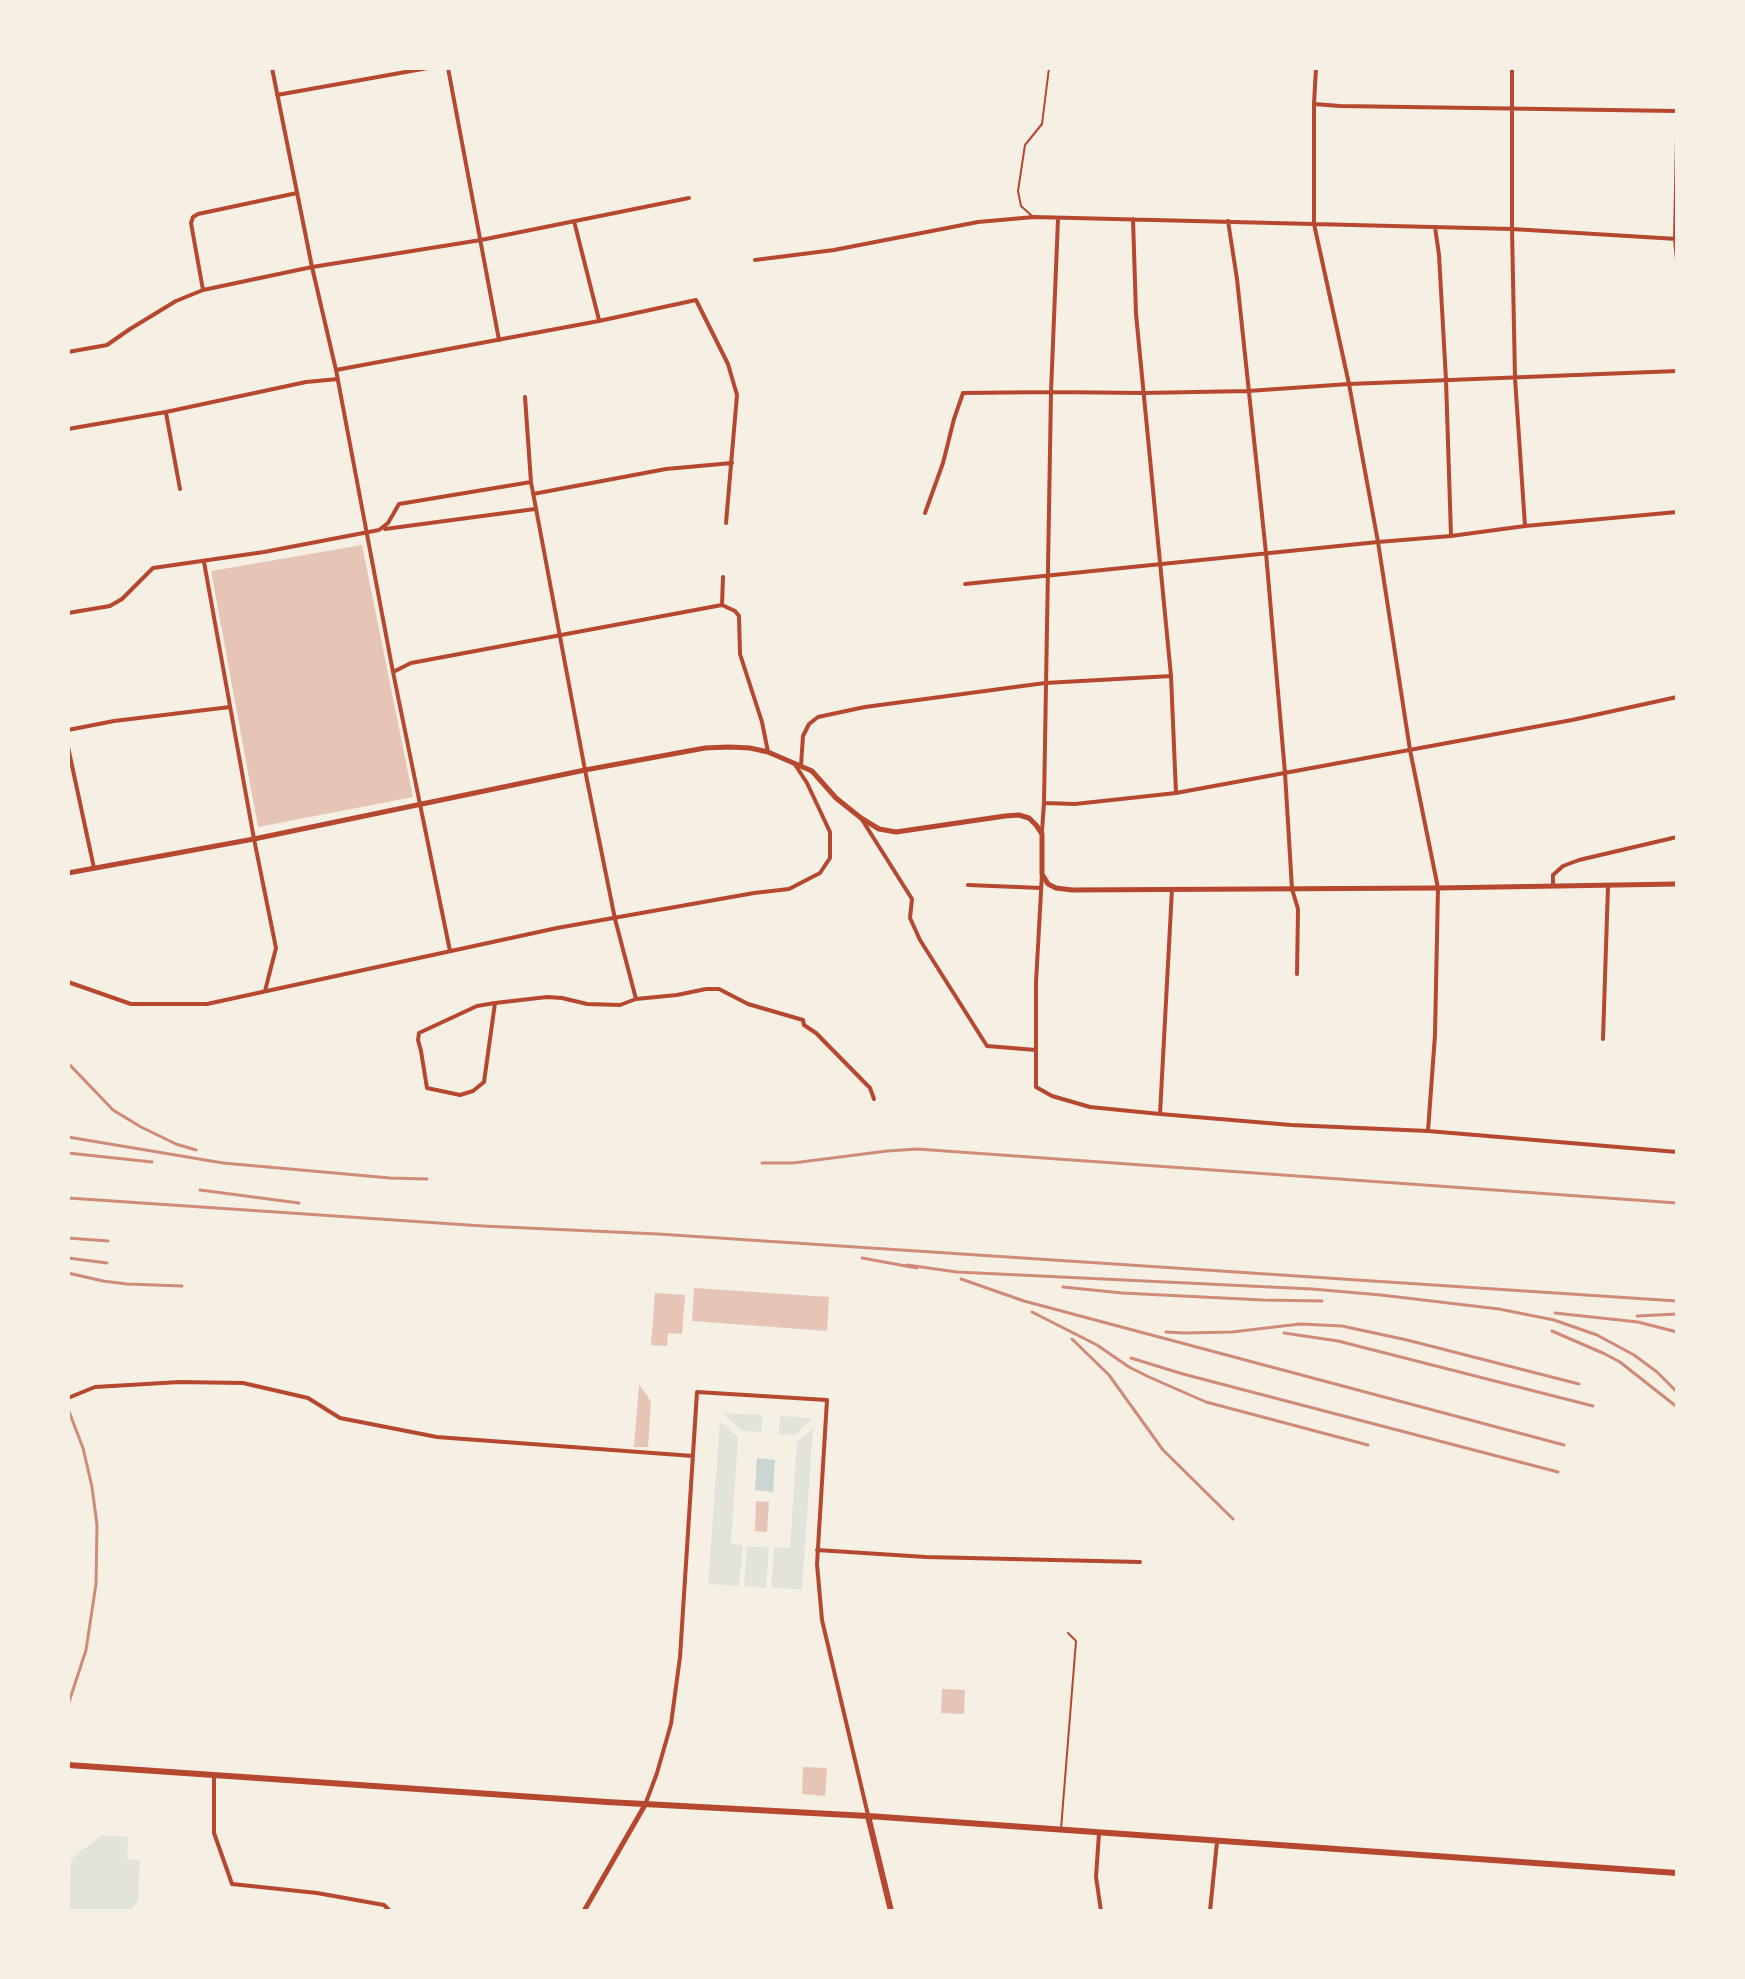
<!DOCTYPE html>
<html>
<head>
<meta charset="utf-8">
<style>
  body { margin:0 }
  #map { position:relative; width:1745px; height:1979px; overflow:hidden; background:#f6efe4; font-family:"IBM Plex Sans",sans-serif }
  canvas { display:block }
  .frame { position:absolute; inset:0; border:70px solid #f6efe4; pointer-events:none }
</style>
</head>
<body>
<div id="map">
<canvas width="1745" height="1979"></canvas>
<div class="frame"></div>
</div>
<script>
const context = document.querySelector('canvas').getContext('2d');
context.lineJoin = 'round';
function fill(path, color) { context.fillStyle = color; context.fill(path, 'evenodd'); }
const poly = rows => new Path2D(rows.map(r => 'M' + r).join(''));
function strokePath(path, color, width, dash) { context.strokeStyle = color; context.lineWidth = width; context.lineCap = dash ? 'butt' : 'round'; context.setLineDash(dash || []); context.stroke(path); }
fill(poly([
  [723,1413,763,1415,761,1432,742,1431],
  [780,1416,812,1418,795,1435,779,1434],
  [720,1421,738,1438,731,1544,743,1545,739,1586,708,1584],
  [813,1428,802,1590,771,1588,774,1547,790,1548,797,1442],
  [747,1546,769,1547,766,1588,744,1586],
  [102,1835,128,1837,127,1859,140,1860,138,1900,131,1911,71,1911,69,1905,71,1859]
]), '#e2e4dc');
fill(poly([
  [757,1458,775,1460,773,1492,755,1490]
]), '#c9d6d2');
fill(poly([
  [362,545,413,797,258,827,211,571],
  [694,1288,829,1297,827,1331,692,1321],
  [655,1293,685,1295,682,1334,668,1333,667,1346,651,1345],
  [639,1385,647,1395,651,1403,648,1447,634,1447],
  [756,1501,769,1502,767,1532,755,1531],
  [942,1689,965,1690,964,1714,941,1713],
  [803,1767,827,1768,825,1796,802,1794]
]), '#e6c5b7');
strokePath(poly([
  [1031,215,1021,206,1018,191,1025,145,1042,124,1049,68],
  [1061,1829,1076,1641,1068,1633]
]), '#b5482f', 2);
strokePath(poly([
  [272,68,312,267,336,370,393,672,450,951],
  [448,68,499,340],
  [1316,68,1314,104,1314,224,1349,384,1378,542,1410,750,1438,888,1435,1035,1428,1131],
  [1512,68,1512,229,1515,378,1525,526],
  [277,95,428,68],
  [1314,104,1340,106,1677,111],
  [1677,137,1675,239,1677,260],
  [1133,219,1136,314,1171,676,1176,793],
  [574,221,599,320],
  [1228,221,1237,279,1266,553,1285,773,1292,889,1298,909,1297,974],
  [1435,227,1439,255,1446,380,1451,536],
  [755,260,834,250,978,222,1034,217,1512,229,1677,239],
  [203,290,191,223,193,217,198,214,297,193],
  [68,352,107,345,130,329,176,301,203,290,312,267,481,240,689,198],
  [336,370,599,321,696,300,728,364,737,395,726,523],
  [525,397,531,482,585,770,615,919,636,999],
  [166,413,180,489],
  [68,429,166,412,306,382,338,379],
  [533,494,666,469,732,463],
  [925,513,943,463,954,419,963,393,1051,392,1143,393,1248,391,1349,384,1677,371],
  [385,529,535,509],
  [204,562,254,839,276,948,265,991],
  [723,577,722,605,735,611,739,616,740,654,762,722,768,752],
  [965,584,1378,542,1451,536,1525,526,1677,512],
  [68,613,110,606,122,599,153,568,264,552,379,530,388,523,399,504,531,482],
  [393,672,411,663,722,605],
  [68,730,114,721,230,707],
  [68,747,94,868],
  [801,766,803,736,809,724,818,717,865,707,1045,683,1171,676],
  [1044,803,1075,804,1176,793,1572,720,1677,697],
  [861,818,912,899,910,918,920,940,987,1046,1036,1050],
  [1042,831,1044,803,1051,392,1058,219],
  [1042,874,1036,982,1036,1087,1052,1096,1090,1107,1160,1114,1291,1125,1428,1131,1677,1152],
  [968,885,1041,888],
  [1553,886,1553,875,1563,866,1579,860,1677,837],
  [68,982,131,1004,207,1004,557,928,754,893,789,889,820,873,830,858,830,832,807,783,794,763],
  [495,1003,484,1082,473,1091,460,1095,427,1088,421,1051,418,1040,419,1033,477,1006,495,1003,547,997,562,998,587,1004,620,1005,636,999,677,995,706,989,719,989,748,1004,803,1020,804,1025,816,1033,870,1088,874,1099],
  [1603,1039,1608,886],
  [1160,1114,1172,889],
  [68,1398,95,1387,180,1382,243,1383,308,1398,340,1418,437,1437,693,1456],
  [817,1550,926,1557,1140,1562],
  [214,1775,214,1833,232,1884,317,1893,384,1905,390,1911],
  [645,1805,657,1773,671,1724,680,1657,697,1392,827,1400,817,1564,822,1620,868,1815],
  [1099,1833,1096,1877,1101,1911],
  [1210,1911,1217,1842]
]), '#b5482f', 4);
strokePath(poly([
  [68,873,254,839,585,770,705,748,729,747,750,748,768,752,812,771,836,798,861,818,879,829,896,832,1005,816,1019,815,1029,818,1036,825,1042,834,1042,874,1048,884,1056,888,1072,890,1438,888,1677,884],
  [584,1911,645,1805]
]), '#b5482f', 5);
strokePath(poly([
  [68,1765,607,1802,868,1816,1677,1873],
  [868,1816,891,1911]
]), '#b5482f', 6);
strokePath(poly([
  [68,1063,113,1110,141,1127,176,1144,196,1150],
  [68,1137,223,1163,390,1178,427,1179],
  [68,1153,152,1162],
  [762,1163,793,1163,887,1151,917,1149,1677,1203],
  [200,1190,299,1203],
  [68,1198,483,1226,658,1234,1677,1301],
  [68,1238,108,1241],
  [68,1258,107,1263],
  [862,1258,917,1268],
  [907,1265,957,1272,1312,1289,1381,1295,1499,1309,1554,1320,1597,1335,1634,1355,1657,1372,1677,1392],
  [68,1273,103,1281,127,1284,182,1286],
  [961,1279,1024,1301,1564,1445],
  [1063,1287,1122,1293,1263,1300,1322,1301],
  [1032,1312,1097,1345,1129,1367,1149,1377,1206,1402,1368,1445],
  [1555,1313,1638,1322,1677,1332],
  [1637,1316,1677,1314],
  [1552,1331,1605,1354,1620,1362,1677,1407],
  [1166,1332,1184,1333,1232,1332,1300,1324,1342,1326,1407,1340,1579,1384],
  [1284,1333,1338,1341,1593,1406],
  [1072,1339,1109,1375,1163,1450,1233,1519],
  [1131,1358,1183,1374,1558,1472],
  [68,1409,83,1448,92,1487,97,1525,96,1584,86,1650,68,1705]
]), '#cf8b77', 3);
</script>
</body>
</html>
